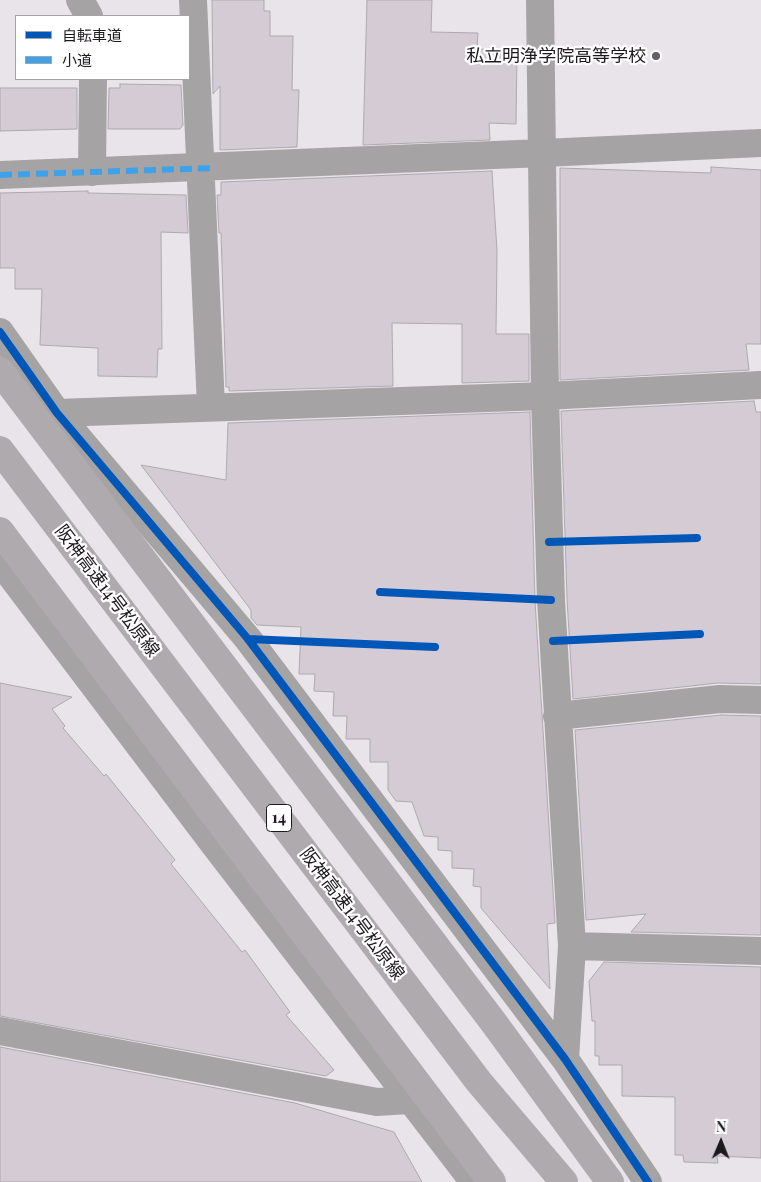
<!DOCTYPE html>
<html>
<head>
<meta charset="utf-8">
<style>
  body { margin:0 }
  #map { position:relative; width:761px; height:1182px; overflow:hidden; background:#e9e4ea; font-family:"Playfair Display","Noto Sans JP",serif }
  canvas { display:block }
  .legend { position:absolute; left:15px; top:15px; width:175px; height:65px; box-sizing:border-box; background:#fff; border:1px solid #a5a3a5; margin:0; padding:6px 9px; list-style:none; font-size:15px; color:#1d191f }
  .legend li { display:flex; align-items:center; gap:10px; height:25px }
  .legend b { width:25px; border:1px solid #a5a3a5 }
  .north { position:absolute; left:696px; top:1117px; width:50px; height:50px; -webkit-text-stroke:4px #fff; paint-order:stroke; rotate:1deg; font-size:14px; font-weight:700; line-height:20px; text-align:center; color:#1d191f }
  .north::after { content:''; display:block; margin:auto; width:18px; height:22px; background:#1d191f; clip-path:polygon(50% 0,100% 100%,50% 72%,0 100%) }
</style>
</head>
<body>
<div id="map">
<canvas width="761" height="1182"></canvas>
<ul class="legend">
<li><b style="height:6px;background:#0057b8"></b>自転車道</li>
<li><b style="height:6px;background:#3da2ea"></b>小道</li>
</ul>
<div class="north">N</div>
</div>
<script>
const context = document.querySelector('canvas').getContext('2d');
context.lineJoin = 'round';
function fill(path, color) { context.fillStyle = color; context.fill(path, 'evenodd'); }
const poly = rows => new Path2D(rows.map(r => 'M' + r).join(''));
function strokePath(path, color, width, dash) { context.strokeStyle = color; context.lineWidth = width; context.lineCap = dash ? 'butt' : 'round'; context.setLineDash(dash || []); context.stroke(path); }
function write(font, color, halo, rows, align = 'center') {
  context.font = font + ' "Playfair Display","Noto Sans JP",serif'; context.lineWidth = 4.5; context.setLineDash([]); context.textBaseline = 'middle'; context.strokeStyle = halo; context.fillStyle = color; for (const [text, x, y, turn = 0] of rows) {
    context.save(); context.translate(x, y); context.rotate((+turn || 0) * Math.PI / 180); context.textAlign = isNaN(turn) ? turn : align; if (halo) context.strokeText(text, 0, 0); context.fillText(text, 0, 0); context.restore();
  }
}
const building = poly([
  [212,0,264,0,264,11,270,11,270,36,293,36,292,90,299,90,297,147,220,150,220,86,213,94,212,0],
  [367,0,432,0,431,32,478,33,477,49,517,50,516,124,489,123,490,140,363,145,367,0],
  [120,84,181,85,183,125,180,129,108,129,109,88,120,88,120,84],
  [0,88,77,88,77,129,0,131,0,88],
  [711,167,761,170,761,344,746,344,749,370,560,380,560,168,711,173,711,167],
  [492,171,497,251,496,334,529,334,529,381,462,383,462,324,392,323,393,386,229,391,229,387,226,387,221,233,219,233,217,195,221,195,221,182,492,171],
  [88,191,88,193,186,195,188,233,161,232,162,349,158,349,157,377,98,376,98,348,40,345,42,289,15,289,15,268,0,268,0,193,88,191],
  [754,401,756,412,761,412,761,684,718,683,573,699,567,599,561,411,754,401],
  [530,412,535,601,555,923,547,924,550,989,481,908,481,887,473,886,474,869,452,868,452,851,438,850,438,837,424,836,412,802,396,801,388,790,388,762,370,762,370,739,346,739,347,716,333,716,334,692,314,691,315,674,299,674,301,627,257,625,251,618,251,610,141,465,226,480,228,423,530,412],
  [0,683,72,697,52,709,65,726,63,728,104,776,106,774,175,860,171,864,242,952,245,950,290,1012,286,1015,334,1070,326,1076,0,1016,0,683],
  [721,715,761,716,761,935,631,932,646,914,586,920,575,730,721,715],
  [604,962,761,967,761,1158,717,1156,718,1163,684,1162,683,1155,675,1155,675,1097,622,1096,622,1065,599,1065,599,1056,595,1056,595,1021,592,1021,589,981,604,962],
  [0,1047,295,1103,394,1132,422,1182,0,1182,0,1047]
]);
fill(building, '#d4cbd5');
strokePath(building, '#aea9ae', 1);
strokePath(poly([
  [80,0,89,16],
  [193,0,211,407],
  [540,0,545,396,551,600,572,946,565,1059],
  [92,172,93,79],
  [0,175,543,153],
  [0,332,57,413,248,639,565,1059,648,1182],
  [57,413,545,396,761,385],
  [0,561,214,844,474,1182],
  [557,716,720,699,761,700],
  [572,946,761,951],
  [0,1031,377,1102,409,1100]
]), '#a6a3a4', 28);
strokePath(poly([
  [543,153,761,143]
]), '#a6a3a4', 28);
strokePath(poly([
  [0,371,494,1023,610,1182],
  [0,450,479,1082,564,1182],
  [0,531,492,1182]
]), '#afaaae', 28);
strokePath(poly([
  [0,175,215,168]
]), '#3da2ea', 6, [12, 6]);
strokePath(poly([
  [0,332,57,413,248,639,565,1059,648,1182],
  [549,542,697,538],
  [380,592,551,600],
  [248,639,435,647],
  [553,641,700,634]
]), '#0057b8', 8);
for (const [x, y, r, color] of [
  [656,56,5,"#646066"]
]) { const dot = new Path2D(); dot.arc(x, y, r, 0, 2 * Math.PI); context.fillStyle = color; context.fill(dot); strokePath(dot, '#fff', 2); }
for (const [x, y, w] of [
  [279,818,25]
]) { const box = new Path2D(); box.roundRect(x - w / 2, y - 13.5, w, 27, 4); context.fillStyle = '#fff'; context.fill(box); strokePath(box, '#1d191f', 1); }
write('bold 16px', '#1d191f', null, [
  ["14",279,818]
]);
write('18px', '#1d191f', '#fff', [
  ["私立明浄学院高等学校",646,56]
], 'right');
write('18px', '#1d191f', '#fff', [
  ["阪神高速14号松原線",107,591,53],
  ["阪神高速14号松原線",352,914,53]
]);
</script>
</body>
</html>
